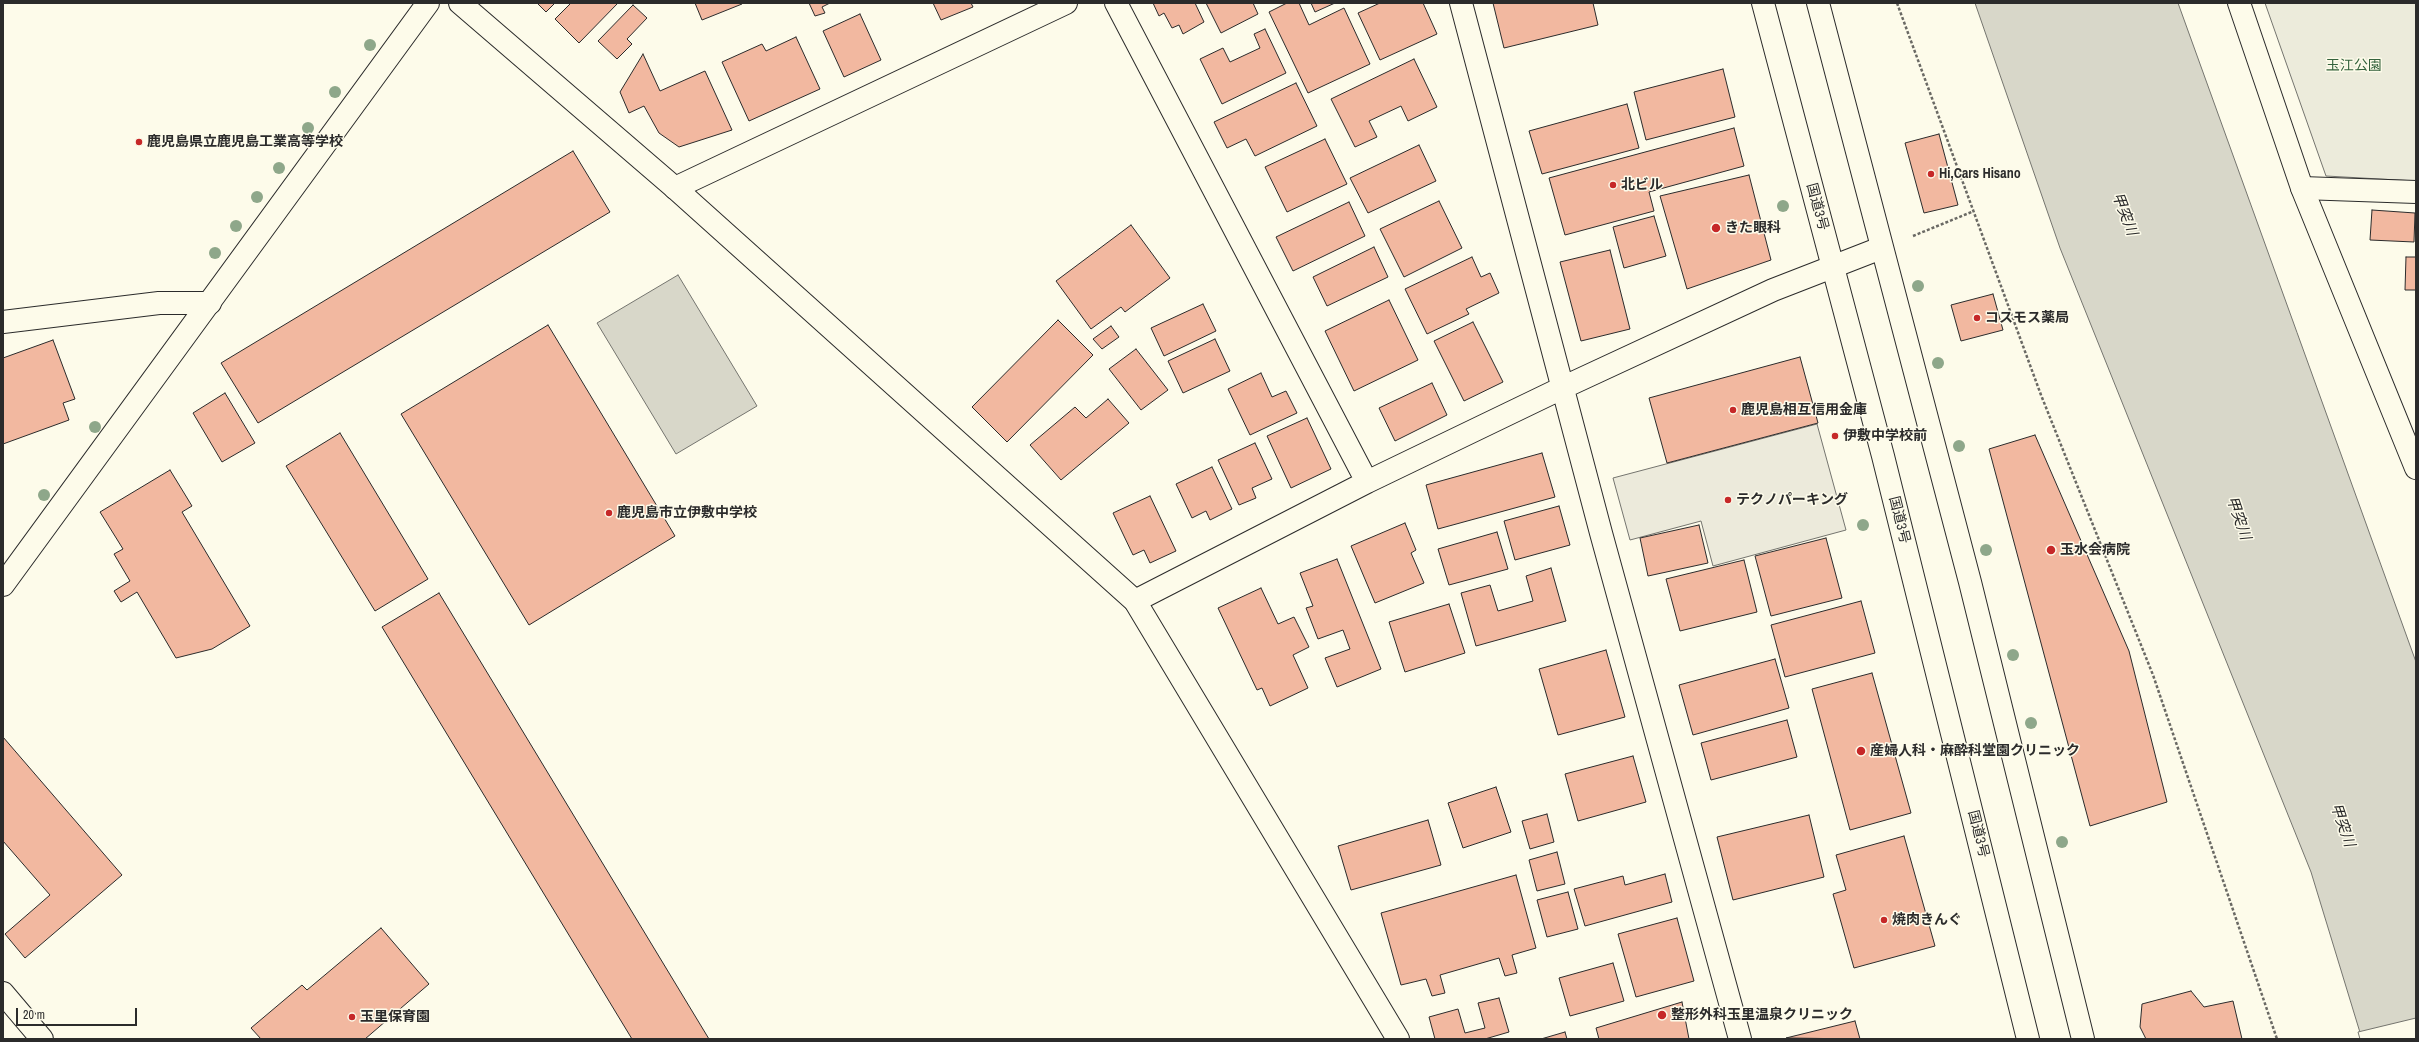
<!DOCTYPE html>
<html>
<head>
<meta charset="utf-8">
<style>
  body { margin:0 }
  #map { position:relative; width:2419px; height:1042px; overflow:hidden; background:#fdfbea; font-family:"Archivo Narrow",sans-serif }
  canvas { display:block }
  .frame { position:absolute; inset:0; border:4px solid #2b2b2b; pointer-events:none }
  .scale { position:absolute; left:16px; top:1008px; width:121px; height:18px; box-sizing:border-box; border:2px solid #2b2b2b; border-top:0; padding-left:5px; font-size:12px; line-height:14px; white-space:nowrap; color:#2b2b2b; -webkit-text-stroke:3px #fdfbea; paint-order:stroke }
</style>
</head>
<body>
<div id="map">
<canvas width="2419" height="1042"></canvas>
<div class="frame"></div>
<div class="scale">20 m</div>
</div>
<script>
const context = document.querySelector('canvas').getContext('2d');
context.lineJoin = 'round';
function fill(path, color) { context.fillStyle = color; context.fill(path, 'evenodd'); }
const poly = rows => new Path2D(rows.map(r => 'M' + r).join(''));
function strokePath(path, color, width, dash) { context.strokeStyle = color; context.lineWidth = width; context.lineCap = dash ? 'butt' : 'round'; context.setLineDash(dash || []); context.stroke(path); }
function write(font, color, halo, rows, align = 'center') {
  context.font = font + ' "Archivo Narrow","Noto Sans JP",sans-serif'; context.lineWidth = 3; context.setLineDash([]); context.textBaseline = 'middle'; context.strokeStyle = halo; context.fillStyle = color; for (const [text, x, y, turn = 0] of rows) {
    context.save(); context.translate(x, y); context.rotate((+turn || 0) * Math.PI / 180); context.textAlign = isNaN(turn) ? turn : align; if (halo) context.strokeText(text, 0, 0); context.fillText(text, 0, 0); context.restore();
  }
}
const green = poly([
  [2265,3,2416,3,2416,181,2326,176,2265,3]
]);
fill(green, '#ecebdb');
strokePath(green, '#74746e', 1);
const parking = poly([
  [1817,424,1846,530,1713,566,1701,521,1630,540,1613,478,1817,424]
]);
fill(parking, '#eceadb');
strokePath(parking, '#74746e', 1);
const water = poly([
  [1975,3,2178,3,2416,662,2416,1039,2362,1039,2311,872,2060,248,1975,3],
  [678,275,757,406,676,454,597,323,678,275]
]);
fill(water, '#d8d7c9');
strokePath(water, '#74746e', 1);
const pier = poly([
  [2416,1018,2416,1039,2360,1039,2358,1032,2416,1018]
]);
fill(pier, '#fdfbea');
strokePath(pier, '#74746e', 1);
const building = poly([
  [537,3,555,3,546,12,537,3],
  [571,3,618,3,579,43,555,19,571,3],
  [695,3,742,3,742,4,702,20,695,3],
  [809,3,830,3,822,7,825,13,815,16,809,3],
  [933,3,971,3,973,7,941,20,933,3],
  [1153,3,1195,3,1204,22,1183,34,1179,25,1172,28,1164,13,1159,16,1153,3],
  [1206,3,1253,3,1258,14,1221,33,1206,3],
  [1287,3,1299,3,1309,25,1344,8,1370,64,1308,93,1269,12,1287,3],
  [1311,3,1335,3,1315,12,1311,3],
  [1380,3,1423,3,1437,34,1380,60,1358,13,1380,3],
  [1493,3,1593,3,1598,25,1504,48,1493,3],
  [633,5,647,18,627,39,632,44,617,59,598,41,633,5],
  [860,14,881,60,844,77,823,31,860,14],
  [1265,29,1286,73,1222,104,1200,59,1223,48,1230,62,1260,48,1254,34,1265,29],
  [796,37,820,89,749,121,722,62,762,44,766,51,796,37],
  [643,54,660,91,705,71,732,130,679,147,659,133,644,106,629,113,620,92,643,54],
  [1414,59,1437,107,1408,121,1401,106,1369,121,1377,137,1355,147,1331,99,1414,59],
  [1723,69,1735,117,1646,140,1634,92,1723,69],
  [1296,83,1317,126,1255,156,1246,139,1227,148,1214,122,1296,83],
  [1627,104,1639,148,1542,174,1529,131,1627,104],
  [1734,128,1744,166,1649,192,1654,211,1565,235,1549,178,1734,128],
  [1939,134,1958,205,1924,213,1905,143,1939,134],
  [1325,139,1347,184,1287,212,1265,167,1325,139],
  [1419,145,1436,181,1368,213,1350,178,1419,145],
  [573,151,610,212,258,423,221,363,573,151],
  [1749,175,1771,260,1687,289,1660,196,1749,175],
  [1439,201,1462,248,1404,277,1380,229,1439,201],
  [1349,202,1365,236,1293,271,1276,237,1349,202],
  [2372,210,2415,213,2414,242,2370,240,2372,210],
  [1654,216,1666,256,1624,268,1613,227,1654,216],
  [1131,225,1170,278,1125,312,1121,307,1091,329,1056,281,1131,225],
  [1374,247,1388,277,1327,306,1313,277,1374,247],
  [1610,250,1630,329,1581,341,1560,262,1610,250],
  [1472,257,1481,277,1490,273,1499,293,1466,309,1469,314,1427,334,1405,289,1472,257],
  [2406,257,2416,257,2416,290,2405,290,2406,257],
  [1993,294,2003,330,1961,341,1951,305,1993,294],
  [1389,300,1418,360,1354,391,1325,331,1389,300],
  [1203,304,1216,331,1164,356,1151,328,1203,304],
  [1058,320,1093,355,1007,442,972,407,1058,320],
  [1473,322,1503,382,1464,401,1434,341,1473,322],
  [548,325,675,536,529,625,401,414,548,325],
  [1111,326,1119,337,1102,349,1093,339,1111,326],
  [1215,339,1230,371,1183,393,1168,361,1215,339],
  [53,340,75,399,63,403,69,420,3,444,3,358,53,340],
  [1136,349,1168,390,1141,410,1109,369,1136,349],
  [1800,357,1818,423,1667,463,1649,398,1800,357],
  [1261,373,1272,397,1286,391,1297,413,1250,435,1228,389,1261,373],
  [1432,383,1447,415,1395,441,1379,408,1432,383],
  [225,393,255,443,222,462,193,413,225,393],
  [1108,399,1129,423,1061,480,1030,445,1075,407,1086,418,1108,399],
  [1307,418,1331,469,1291,488,1267,436,1307,418],
  [340,433,428,579,375,611,286,466,340,433],
  [2035,435,2129,651,2167,802,2090,826,1989,449,2035,435],
  [1255,443,1272,479,1252,488,1256,498,1239,505,1218,460,1255,443],
  [1542,453,1555,497,1438,529,1426,485,1542,453],
  [1212,467,1232,509,1210,520,1206,511,1192,518,1176,484,1212,467],
  [170,470,192,506,182,512,250,626,212,649,176,658,137,592,121,602,114,591,130,581,114,554,123,549,100,512,170,470],
  [1150,496,1176,551,1150,563,1144,550,1133,555,1113,513,1150,496],
  [1559,506,1570,545,1515,560,1504,521,1559,506],
  [1405,523,1416,550,1411,553,1424,583,1375,603,1351,546,1405,523],
  [1699,525,1708,563,1648,576,1640,538,1699,525],
  [1497,532,1508,569,1449,585,1438,549,1497,532],
  [1826,538,1842,598,1771,616,1755,556,1826,538],
  [1337,559,1381,669,1337,687,1325,658,1350,649,1343,630,1318,639,1306,608,1313,606,1300,573,1337,559],
  [1744,560,1757,612,1680,631,1666,579,1744,560],
  [1551,568,1566,621,1476,646,1461,593,1490,585,1498,611,1533,601,1526,576,1551,568],
  [1261,588,1278,624,1294,617,1309,647,1293,655,1308,688,1270,706,1262,688,1257,690,1218,608,1261,588],
  [439,593,709,1039,632,1039,382,627,439,593],
  [1861,601,1875,653,1785,677,1771,625,1861,601],
  [1449,604,1465,653,1405,672,1389,622,1449,604],
  [1606,650,1625,717,1558,735,1539,669,1606,650],
  [1775,659,1789,708,1693,735,1679,685,1775,659],
  [1872,673,1911,813,1850,830,1812,689,1872,673],
  [1787,720,1797,757,1711,780,1701,743,1787,720],
  [3,737,122,875,25,958,5,934,50,895,3,841,3,737],
  [1633,756,1646,802,1578,821,1565,774,1633,756],
  [1496,787,1511,832,1463,848,1448,803,1496,787],
  [1547,814,1554,842,1530,849,1522,821,1547,814],
  [1809,815,1824,877,1733,900,1717,837,1809,815],
  [1428,820,1441,865,1351,890,1338,846,1428,820],
  [1904,836,1935,946,1854,968,1833,894,1846,890,1836,855,1904,836],
  [1557,852,1565,884,1537,891,1529,860,1557,852],
  [1665,874,1672,902,1585,926,1574,889,1623,876,1625,885,1665,874],
  [1516,875,1536,948,1512,955,1517,973,1505,976,1499,958,1440,975,1445,993,1432,996,1426,979,1401,985,1381,913,1516,875],
  [1568,892,1578,929,1547,937,1537,900,1568,892],
  [1677,918,1694,981,1636,997,1618,934,1677,918],
  [381,928,429,984,365,1039,261,1039,251,1028,302,985,307,990,381,928],
  [1613,963,1624,1001,1570,1016,1559,978,1613,963],
  [2191,991,2204,1007,2233,1001,2242,1039,2146,1039,2140,1027,2142,1004,2191,991],
  [1499,998,1509,1032,1485,1039,1435,1039,1429,1017,1458,1009,1465,1033,1485,1028,1478,1003,1499,998],
  [1682,1002,1689,1039,1599,1039,1596,1028,1682,1002],
  [1855,1021,1860,1039,1786,1038,1855,1021],
  [1565,1032,1567,1039,1541,1039,1565,1032]
]);
fill(building, '#f2b8a0');
strokePath(building, '#2b2b2b', 1);
const street = poly([
  [1116,3,1367,482],
  [1461,3,1601,533,1740,1039],
  [675,188,1066,3],
  [2302,188,2416,192],
  [3,322,159,303,210,303],
  [1135,601,1367,482,1562,388,1773,290,1881,248],
  [3,993,42,1039]
]);
const secondary = poly([
  [460,3,675,188,1135,601,1398,1039],
  [2239,3,2302,188,2416,468],
  [3,585,428,3]
]);
const highway = poly([
  [1763,3,1883,456,2028,1039],
  [1818,3,1970,582,2083,1039]
]);
strokePath(street, '#2b2b2b', 24);
strokePath(secondary, '#2b2b2b', 24);
strokePath(highway, '#2b2b2b', 24);
strokePath(poly([
  [1897,3,2041,395,2153,675,2277,1039],
  [1913,236,1974,211]
]), '#6a6964', 2.5, [3, 2]);
strokePath(street, '#fdfbea', 22);
strokePath(secondary, '#fdfbea', 22);
strokePath(highway, '#fdfbea', 22);
context.fillStyle = '#8ea78a';
for (const [x, y] of [
  [370,45],
  [335,92],
  [308,128],
  [279,168],
  [257,197],
  [1783,206],
  [236,226],
  [215,253],
  [1918,286],
  [1938,363],
  [95,427],
  [1959,446],
  [44,495],
  [1863,525],
  [1986,550],
  [2013,655],
  [2031,723],
  [2062,842]
]) { context.beginPath(); context.arc(x, y, 6, 0, 2 * Math.PI); context.fill(); }
for (const [x, y, r, color] of [
  [139,142,4,"#c62828"],
  [1931,174,4,"#c62828"],
  [1613,185,4,"#c62828"],
  [1716,228,5,"#c62828"],
  [1977,318,4,"#c62828"],
  [1733,410,4,"#c62828"],
  [1835,436,4,"#c62828"],
  [1728,500,4,"#c62828"],
  [609,513,4,"#c62828"],
  [2051,550,5,"#c62828"],
  [1861,751,5,"#c62828"],
  [1884,920,4,"#c62828"],
  [1662,1015,5,"#c62828"],
  [352,1017,4,"#c62828"]
]) { const dot = new Path2D(); dot.arc(x, y, r, 0, 2 * Math.PI); context.fillStyle = color; context.fill(dot); strokePath(dot, '#fdfbea', 1.5); }
write('14px', '#34623c', '#fdfbea', [
  ["玉江公園",2354,66]
]);
write('bold 14px', '#2b2b2b', '#fdfbea', [
  ["鹿児島県立鹿児島工業高等学校",147,142],
  ["Hi,Cars Hisano",1939,174],
  ["北ビル",1621,185],
  ["きた眼科",1725,228],
  ["コスモス薬局",1985,318],
  ["鹿児島相互信用金庫",1741,410],
  ["伊敷中学校前",1843,436],
  ["テクノパーキング",1736,500],
  ["鹿児島市立伊敷中学校",617,513],
  ["玉水会病院",2060,550],
  ["産婦人科・麻酔科堂園クリニック",1870,751],
  ["焼肉きんぐ",1892,920],
  ["整形外科玉里温泉クリニック",1671,1015],
  ["玉里保育園",360,1017]
], 'left');
write('14px', '#2b2b2b', '#fdfbea', [
  ["国道3号",1817,207,75],
  ["国道3号",1899,520,76],
  ["国道3号",1978,834,76]
]);
write('italic 15px', '#2b2b2b', '#fdfbea', [
  ["甲突川",2124,214,69],
  ["甲突川",2238,518,71],
  ["甲突川",2342,825,71]
]);
</script>
</body>
</html>
